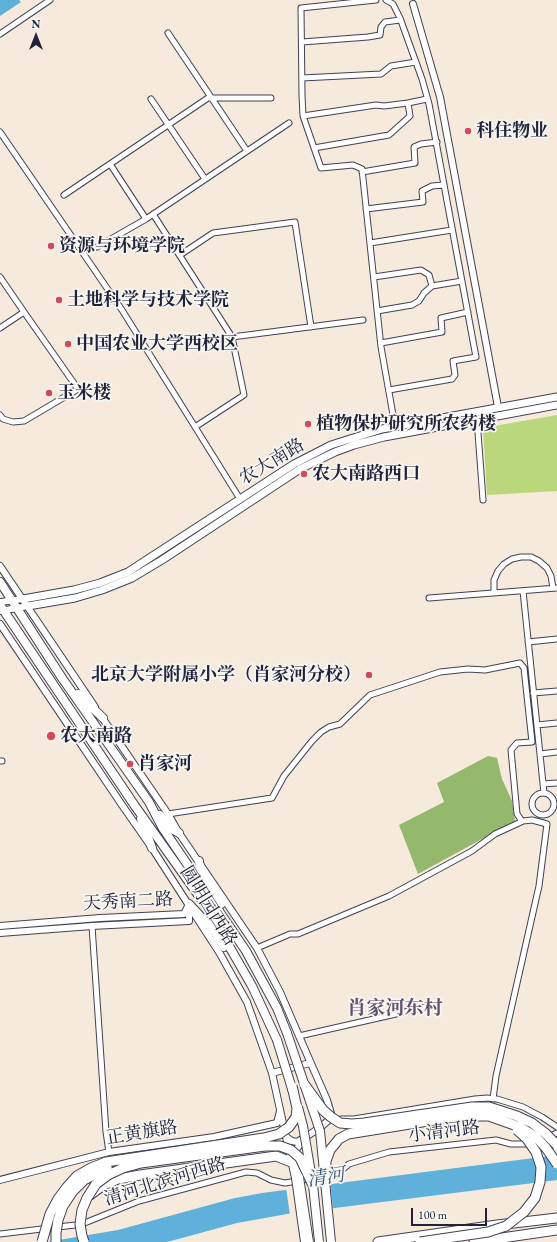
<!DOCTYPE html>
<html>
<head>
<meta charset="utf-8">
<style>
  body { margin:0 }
  #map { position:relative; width:557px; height:1242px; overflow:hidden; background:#f5eadb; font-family:"EB Garamond",serif }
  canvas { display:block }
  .north { position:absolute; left:16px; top:16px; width:40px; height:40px; -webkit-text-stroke:3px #f6f6f2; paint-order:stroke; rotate:0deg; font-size:11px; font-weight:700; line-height:16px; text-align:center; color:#22223b }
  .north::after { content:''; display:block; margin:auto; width:14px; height:18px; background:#22223b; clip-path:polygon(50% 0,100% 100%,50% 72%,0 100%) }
  .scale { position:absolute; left:411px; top:1208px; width:76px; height:18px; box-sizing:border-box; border:2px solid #22223b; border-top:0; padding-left:5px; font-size:12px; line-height:14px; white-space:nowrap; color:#22223b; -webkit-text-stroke:3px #f6f6f2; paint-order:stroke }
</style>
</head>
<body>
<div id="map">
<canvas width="557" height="1242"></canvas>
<div class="north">N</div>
<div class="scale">100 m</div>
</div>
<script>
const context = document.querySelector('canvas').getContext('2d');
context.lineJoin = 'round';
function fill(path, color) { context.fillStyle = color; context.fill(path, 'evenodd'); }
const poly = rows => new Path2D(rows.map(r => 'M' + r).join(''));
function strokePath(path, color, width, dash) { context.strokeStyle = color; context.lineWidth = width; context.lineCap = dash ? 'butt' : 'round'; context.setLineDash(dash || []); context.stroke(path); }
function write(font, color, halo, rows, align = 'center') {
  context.font = font + ' "EB Garamond","Noto Serif SC",serif'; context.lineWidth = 3.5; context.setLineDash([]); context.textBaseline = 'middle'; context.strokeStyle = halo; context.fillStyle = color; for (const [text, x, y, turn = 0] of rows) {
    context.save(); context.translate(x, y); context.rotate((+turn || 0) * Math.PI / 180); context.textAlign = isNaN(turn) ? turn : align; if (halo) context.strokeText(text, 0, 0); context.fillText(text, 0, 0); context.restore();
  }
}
fill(poly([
  [557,415,557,491,487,495,483,428]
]), '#bbd77c');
fill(poly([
  [488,756,497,758,502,779,512,801,515,821,418,874,399,825,444,802,437,783]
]), '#94b86c');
fill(poly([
  [0,0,19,0,21,2,0,16],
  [557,1155,557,1180,287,1214,237,1223,167,1242,47,1242,118,1230,235,1198,262,1193]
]), '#5fb1db');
fill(poly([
  [330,1181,333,1209,290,1215,286,1188]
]), '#f5eadb');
const minor = poly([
  [376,0,301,8,302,95,303,116,321,168,353,165,362,169,381,347,395,426],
  [386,0,393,4,400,18,422,79,429,104,476,357,453,361,455,375,452,379,389,390],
  [168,33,247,151],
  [0,34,50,0],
  [302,42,368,37,380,35,381,27,385,22,400,20],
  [302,78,381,74,391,66,416,62],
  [151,99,205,179],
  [303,116,376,105,384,106,408,103],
  [0,132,122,310,240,499],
  [314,148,389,135,410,116,408,103,427,99],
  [110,164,146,219],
  [362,172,415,163,414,147,421,144,437,142],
  [64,195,208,98,271,98],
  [366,209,423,202,422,191,432,186,444,185],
  [153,214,232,337,244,395,195,427],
  [370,243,452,230],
  [97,247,146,219,289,123],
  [180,255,213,233,295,222,311,327],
  [0,277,24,312],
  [374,277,421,270,429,275,432,286,462,281],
  [377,311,412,305,419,301,424,293,432,286],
  [0,328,24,312,78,389,24,421,13,422,3,419,0,415],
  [232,337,363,320],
  [381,343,442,332,441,318,468,312],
  [477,419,483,500],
  [523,591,544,793],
  [494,593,494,580,498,571,504,564,512,559,521,557,531,557,539,561,547,568,551,576,553,588],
  [429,598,557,588],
  [528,642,557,639],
  [533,693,557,691],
  [537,725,557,723],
  [540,754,557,752],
  [0,761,2,761],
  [543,784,557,783],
  '532 804a11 11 0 1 1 22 0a11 11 0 1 1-22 0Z',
  [168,814,272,798,284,776,312,741,321,732,329,727,340,724,370,695,440,672,468,669,485,670,520,663,524,668,532,742,517,743,511,750,517,814,522,821],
  [92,926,106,1132,109,1152],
  [257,948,290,934,298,934,389,896,472,851,495,834,523,821,532,820,547,824,539,886,496,1076,493,1099],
  [299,1036,431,1006],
  [341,1119,354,1119,475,1099,487,1098,497,1099,523,1107,542,1117,557,1127],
  [547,1137,557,1133],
  [0,1234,75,1225,87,1222,139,1201,246,1172,257,1173,271,1180,285,1183,337,1174,349,1164,389,1152,496,1140,511,1144,527,1144,532,1143]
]);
const tertiary = poly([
  [413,4,440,97,498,407],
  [0,566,95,707],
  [0,602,23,599],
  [0,611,28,606],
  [0,624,122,805,152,848,190,907],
  [101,716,168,814,179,833,257,948,280,992,299,1036,327,1100,332,1117,322,1126,303,1139,295,1152,300,1177],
  [195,915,219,952,247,1002,272,1073,295,1178],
  [0,926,100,918,184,914,188,906],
  [0,933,92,926,189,921,189,904],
  [272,1073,310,1063],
  [286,1137,292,1141,297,1142,302,1139],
  [0,1180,109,1152,214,1137,277,1123,280,1111]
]);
const secondary = poly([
  [23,599,74,590,100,583,128,572,294,464,331,445,382,429,557,397],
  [28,606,75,598,102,590,132,578,162,560,300,469,335,452,354,445,384,437,557,405]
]);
const primary = poly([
  [0,582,62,678,149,802,162,827,246,951,277,1008,287,1033],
  [0,605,135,806,206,906,252,986,277,1040],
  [78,694,103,718],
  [160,815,172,829,179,833],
  [141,819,152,848],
  [199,861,200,870,221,904],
  [189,904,213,930,224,947]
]);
const motorway = poly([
  [90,1195,102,1186,118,1179,140,1175,276,1156,291,1162],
  [378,1242,497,1225,557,1218],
  [474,1242,557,1230]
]);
strokePath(minor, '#424053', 7);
strokePath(tertiary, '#424053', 8);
strokePath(secondary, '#424053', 9);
strokePath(primary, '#424053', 10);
strokePath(motorway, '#424053', 11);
strokePath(minor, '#fff', 5);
strokePath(tertiary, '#fff', 6);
strokePath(secondary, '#fff', 7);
strokePath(primary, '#fff', 8);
strokePath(motorway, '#fff', 9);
const tertiaryBridge = poly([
  [300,1177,310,1242],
  [295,1178,304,1242]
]);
const trunkBridge = poly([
  [287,1033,320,1131,331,1242],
  [277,1040,293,1092],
  [298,1107,303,1126,313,1185,319,1242]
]);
const motorwayBridge = poly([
  [304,1084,323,1110,331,1117,340,1123,352,1124,364,1123,472,1107,489,1107,517,1116,532,1123,545,1133,557,1145],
  [325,1181,326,1161,330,1150,339,1139,348,1134,459,1116,489,1116,520,1127,536,1137,546,1148,557,1164],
  [42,1242,50,1214,58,1199,67,1187,77,1176,91,1168,106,1162,264,1138,279,1134,289,1127,296,1117,297,1108,292,1086],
  [56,1242,56,1233,58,1220,63,1206,73,1191,84,1180,107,1168],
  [84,1242,82,1236,80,1224,82,1210,87,1198,96,1184,108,1175,123,1168,141,1163,265,1146,280,1146,291,1150,300,1158,313,1185],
  [420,1242,488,1232,506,1226,524,1212,535,1198,540,1182,541,1167,536,1152,527,1139,517,1130]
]);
strokePath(tertiaryBridge, '#424053', 8, []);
strokePath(trunkBridge, '#424053', 10, []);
strokePath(motorwayBridge, '#424053', 11, []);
strokePath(tertiaryBridge, '#fff', 6);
strokePath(trunkBridge, '#fff', 8);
strokePath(motorwayBridge, '#fff', 9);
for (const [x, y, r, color] of [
  [468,131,4,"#d1495b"],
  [51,246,4,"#d1495b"],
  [59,300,4,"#d1495b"],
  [68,344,4,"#d1495b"],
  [49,393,4,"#d1495b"],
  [308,424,4,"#d1495b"],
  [304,474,4,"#d1495b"],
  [369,675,4,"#d1495b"],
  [51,736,5,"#d1495b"],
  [130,764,4,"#d1495b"]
]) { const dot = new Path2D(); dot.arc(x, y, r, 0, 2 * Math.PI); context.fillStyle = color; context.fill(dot); strokePath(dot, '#f6f6f2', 1.5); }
write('bold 18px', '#22223b', '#f6f6f2', [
  ["科住物业",476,131],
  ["资源与环境学院",59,246],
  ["土地科学与技术学院",67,300],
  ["中国农业大学西校区",76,344],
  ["玉米楼",57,393],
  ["植物保护研究所农药楼",316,424],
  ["农大南路西口",312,474],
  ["北京大学附属小学（肖家河分校）",361,675,"right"],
  ["农大南路",60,736],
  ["肖家河",138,764]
], 'left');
write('18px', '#22223b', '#f6f6f2', [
  ["农大南路",272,462,-31],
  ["天秀南二路",128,902,-3],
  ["圆明园西路",208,906,58],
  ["小清河路",444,1132,-7],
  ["正黄旗路",142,1133,-9],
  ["清河北滨河西路",165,1182,-17]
]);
write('bold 19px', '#624d6a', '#f6f6f2', [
  ["肖家河东村",395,1009]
]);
write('italic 19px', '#3a5b7b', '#f6f6f2', [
  ["清河",326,1178,-9]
]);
</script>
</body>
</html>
